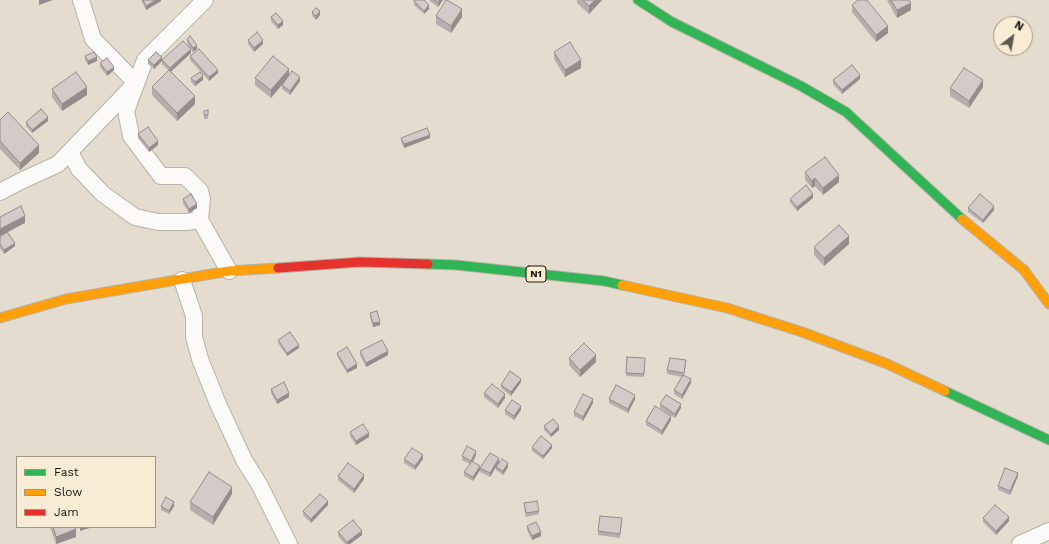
<!DOCTYPE html>
<html>
<head>
<meta charset="utf-8">
<style>
  body { margin:0 }
  #map { position:relative; width:1049px; height:544px; overflow:hidden; background:#e3dccf; font-family:"Work Sans",sans-serif }
  canvas { display:block }
  .legend { position:absolute; left:16px; top:456px; width:140px; height:72px; box-sizing:border-box; background:#f8ecd4; border:1px solid #9f9684; margin:0; padding:5px 7px; list-style:none; font-size:12px; color:#1a150d }
  .legend li { display:flex; align-items:center; gap:8px; height:20px }
  .legend b { width:20px; border:1px solid #9f9684 }
  .north { position:absolute; left:993px; top:16px; width:40px; height:40px; box-sizing:border-box; background:#f8ecd4; border:1px solid #9f9684; border-radius:50%; rotate:31deg; font-size:11px; font-weight:700; line-height:16px; text-align:center; color:#1a150d }
  .north::after { content:''; display:block; margin:auto; width:14px; height:18px; background:#605b51; clip-path:polygon(50% 0,100% 100%,50% 72%,0 100%) }
</style>
</head>
<body>
<div id="map">
<canvas width="1049" height="544"></canvas>
<ul class="legend">
<li><b style="height:5px;background:#30b455"></b>Fast</li>
<li><b style="height:5px;background:#ff9f0a"></b>Slow</li>
<li><b style="height:5px;background:#e5322d"></b>Jam</li>
</ul>
<div class="north">N</div>
</div>
<script>
const context = document.querySelector('canvas').getContext('2d');
context.lineJoin = 'round';
const poly = rows => new Path2D(rows.map(r => 'M' + r).join(''));
function strokePath(path, color, width, dash) { context.strokeStyle = color; context.lineWidth = width; context.lineCap = dash ? 'butt' : 'round'; context.setLineDash(dash || []); context.stroke(path); }
function fill(path, color) { context.fillStyle = color; context.fill(path, 'evenodd'); }
function write(font, color, halo, rows, align = 'center') {
  context.font = font + ' "Work Sans",sans-serif'; context.lineWidth = 3.5; context.setLineDash([]); context.textBaseline = 'middle'; context.strokeStyle = halo; context.fillStyle = color; for (const [text, x, y, turn = 0] of rows) {
    context.save(); context.translate(x, y); context.rotate((+turn || 0) * Math.PI / 180); context.textAlign = isNaN(turn) ? turn : align; if (halo) context.strokeText(text, 0, 0); context.fillText(text, 0, 0); context.restore();
  }
}
const street = poly([
  [81,0,93,39,136,83],
  [205,0,145,60,126,111,131,136,161,176,185,176,200,191,202,199,200,220,229,271],
  [70,152,79,169,103,194,135,217,158,222,187,222,200,220],
  [0,192,21,181,58,164,132,87],
  [182,280,194,316,194,337,200,359,218,404,244,460,259,484,289,544],
  [1020,544,1049,531]
]);
const fast = poly([
  [638,0,672,22,801,86,846,112,962,219],
  [428,264,456,265,604,281,622,285],
  [945,391,1049,440]
]);
const slow = poly([
  [962,219,1024,270,1049,304],
  [622,285,727,308,802,332,885,363,945,391],
  [0,318,66,299,229,271,278,268]
]);
const jam = poly([
  [278,268,360,262,428,264]
]);
strokePath(street, '#b7b2a7', 18);
strokePath(fast, '#b7b2a7', 11);
strokePath(slow, '#b7b2a7', 11);
strokePath(jam, '#b7b2a7', 11);
strokePath(street, '#fbfaf8', 16);
strokePath(fast, '#30b455', 9);
strokePath(slow, '#ff9f0a', 9);
strokePath(jam, '#e5322d', 9);
fill(poly([
  [141,0,161,0,161,1,146,10],
  [430,0,443,0,438,7,430,1],
  [577,0,602,0,589,14,577,3],
  [887,0,909,0,911,10,897,18],
  [414,1,429,9,424,14,414,5],
  [852,5,888,33,876,42,852,12],
  [312,12,320,15,316,20,312,16],
  [436,16,462,17,451,33,436,24],
  [271,17,283,25,278,29,271,21],
  [187,39,197,49,193,52,187,43],
  [248,40,263,44,254,52,248,44],
  [554,52,581,68,565,77,554,59],
  [191,53,171,72,195,104,177,121,152,95,152,87,169,71,162,64,162,60],
  [85,56,97,61,88,65,85,60],
  [190,56,218,73,209,81,190,60],
  [148,60,162,61,154,69,148,64],
  [100,63,114,70,107,76,100,67],
  [289,76,300,81,290,95,282,89,282,85,287,79,271,98,255,85,255,78],
  [191,78,203,80,195,86,191,82],
  [860,79,842,94,833,84,833,80],
  [983,87,969,108,950,96,950,88],
  [52,89,87,95,62,111,52,97],
  [208,110,208,119,204,119,204,111],
  [0,120,39,153,20,170,0,149],
  [48,121,32,133,26,126,26,122],
  [138,134,158,145,149,152,138,138],
  [401,138,430,138,404,148,401,141],
  [805,172,839,182,823,195,815,186,812,188,805,180],
  [813,198,797,211,790,202,790,199],
  [183,199,197,208,189,213,183,203],
  [968,208,994,210,983,223,968,212],
  [25,223,8,232,15,246,4,254,0,248,0,237,6,233],
  [849,244,824,266,814,255,814,247],
  [370,313,380,325,373,327,370,317],
  [278,340,299,348,287,356,278,343],
  [360,351,388,355,366,367,360,355],
  [337,353,357,368,347,373,337,356],
  [627,357,645,358,644,377,626,376],
  [569,358,596,362,580,377,569,365],
  [686,364,684,375,691,383,682,399,674,394,674,390,682,377,667,374,667,370],
  [521,382,511,396,501,388,501,385],
  [271,389,289,397,277,404,271,393],
  [484,393,505,398,498,408,484,397],
  [609,399,635,399,628,413,609,403],
  [593,403,583,421,574,416,574,412],
  [660,404,681,408,675,418,660,408],
  [505,410,521,410,514,420,505,414],
  [671,420,662,435,646,425,646,421],
  [544,426,559,430,551,437,544,430],
  [350,432,369,437,356,445,350,436],
  [532,447,552,448,543,459,532,451],
  [476,455,473,462,480,470,473,481,464,476,464,472,470,464,462,460,462,456],
  [404,459,423,459,415,470,404,463],
  [499,462,490,477,480,472,480,468],
  [496,467,508,467,503,475,496,470],
  [338,476,364,479,354,493,338,480],
  [1018,476,1010,495,998,490,998,486],
  [232,494,213,525,190,510,190,502],
  [524,503,539,511,539,514,526,517,524,507],
  [328,505,311,523,303,515,303,511],
  [161,506,174,506,169,514,161,510],
  [983,518,1009,521,996,535,983,522],
  [622,522,620,538,598,535,598,531],
  [527,526,541,536,532,540,527,530],
  [50,527,76,527,76,537,56,544],
  [338,532,362,535,350,544,345,544,338,536]
]), '#b6aeac');
fill(poly([
  [39,0,53,0,39,5],
  [156,0,161,0,161,1,146,10,146,6],
  [440,0,443,0,438,7,438,3],
  [595,0,602,0,589,14,589,6],
  [911,3,911,10,897,18,897,10],
  [429,5,429,9,424,14,424,11],
  [462,9,462,17,451,33,451,26],
  [320,11,320,15,316,20,316,16],
  [283,21,283,25,278,29,278,25],
  [888,26,888,33,876,42,876,35],
  [263,40,263,44,254,52,254,48],
  [197,45,197,49,193,52,193,48],
  [191,49,191,53,170,72,170,68],
  [97,57,97,61,88,65,88,61],
  [162,57,162,61,154,69,154,65],
  [581,60,581,68,565,77,565,70],
  [114,67,114,70,107,76,107,72],
  [289,69,289,76,271,98,271,90],
  [218,70,218,73,209,81,209,77],
  [860,75,860,79,842,94,842,90],
  [203,76,203,80,195,86,195,82],
  [300,77,300,81,290,95,290,91],
  [983,80,983,87,969,108,969,101],
  [87,87,87,95,62,111,62,104],
  [195,96,195,104,177,121,177,113],
  [48,117,48,121,32,133,32,130],
  [430,135,430,138,404,148,404,144],
  [158,141,158,145,149,152,149,148],
  [39,145,39,153,20,170,20,163],
  [839,175,839,182,823,195,823,188],
  [815,178,815,186,812,188,812,181],
  [813,194,813,198,797,211,797,207],
  [197,204,197,208,189,213,189,209],
  [994,206,994,210,983,223,983,220],
  [25,216,25,223,0,236,0,229],
  [849,236,849,244,824,266,824,258],
  [15,243,15,246,4,254,4,250],
  [380,322,380,325,373,327,373,323],
  [299,345,299,348,287,356,287,353],
  [388,351,388,355,366,367,366,363],
  [596,355,596,362,580,377,580,370],
  [357,364,357,368,347,373,347,370],
  [521,379,521,382,511,396,511,392],
  [691,379,691,383,682,399,682,395],
  [289,393,289,397,277,404,277,400],
  [505,394,505,398,498,408,498,404],
  [635,395,635,399,628,413,628,409],
  [593,399,593,403,583,421,583,417],
  [681,404,681,408,675,418,675,414],
  [521,406,521,410,514,420,514,416],
  [671,416,671,420,662,435,662,431],
  [559,426,559,430,551,437,551,434],
  [369,433,369,437,356,445,356,441],
  [552,445,552,448,543,459,543,456],
  [476,451,476,455,471,465,471,461],
  [423,455,423,459,415,470,415,466],
  [499,458,499,462,490,477,490,473],
  [508,463,508,467,503,475,503,471],
  [480,466,480,470,473,481,473,477],
  [1018,473,1018,476,1010,495,1010,491],
  [364,475,364,479,354,493,354,489],
  [232,487,232,494,213,525,213,517],
  [328,501,328,505,311,523,311,519],
  [174,502,174,506,169,514,169,511],
  [1009,517,1009,521,996,535,996,531],
  [82,527,93,527,80,531,80,528],
  [76,529,76,537,56,544,56,537],
  [362,531,362,535,350,544,347,544,347,542],
  [541,532,541,536,532,540,532,536]
]), '#948d8c');
const building = poly([
  [143,0,156,0,146,6,143,0],
  [414,0,424,0,429,5,424,11,414,1,414,0],
  [434,0,440,0,438,3,434,0],
  [446,0,447,0,462,9,451,26,436,16,446,0],
  [583,0,595,0,589,6,583,0],
  [858,0,867,0,888,26,876,35,852,5,858,0],
  [891,0,909,0,911,3,897,10,891,0],
  [316,8,320,11,316,16,312,12,316,8],
  [276,13,283,21,278,25,271,17,276,13],
  [257,32,263,40,254,48,248,40,257,32],
  [190,36,197,45,193,48,187,39,190,36],
  [183,41,191,49,170,68,162,60,183,41],
  [570,42,581,60,565,70,554,52,570,42],
  [199,49,218,70,209,77,190,56,199,49],
  [94,52,97,57,88,61,85,56,94,52],
  [156,52,162,57,154,65,148,60,156,52],
  [273,56,289,69,271,90,255,78,273,56],
  [107,58,114,67,107,72,100,63,107,58],
  [852,65,860,75,842,90,833,80,852,65],
  [964,68,983,80,969,101,950,88,964,68],
  [169,70,195,96,177,113,152,87,169,70],
  [292,71,300,77,290,91,282,85,292,71],
  [76,72,87,87,62,104,52,89,76,72],
  [200,72,203,76,195,82,191,78,200,72],
  [41,109,48,117,32,130,26,122,41,109],
  [208,110,208,115,204,115,204,111,208,110],
  [8,112,39,145,20,163,0,141,0,120,8,112],
  [148,127,158,141,149,148,138,134,148,127],
  [427,128,430,135,404,144,401,138,427,128],
  [825,157,839,175,823,188,815,178,812,181,805,172,825,157],
  [806,185,813,194,797,207,790,199,806,185],
  [191,194,197,204,189,209,183,199,191,194],
  [980,194,994,206,983,220,968,208,980,194],
  [21,206,25,216,0,229,0,217,21,206],
  [839,225,849,236,824,258,814,247,839,225],
  [7,232,15,243,4,250,0,244,0,237,7,232],
  [377,311,380,322,373,323,370,313,377,311],
  [290,332,299,345,287,353,278,340,290,332],
  [382,340,388,351,366,363,360,351,382,340],
  [584,343,596,355,580,370,569,358,584,343],
  [347,347,357,364,347,370,337,353,347,347],
  [627,357,645,358,644,374,626,373,627,357],
  [670,358,686,360,684,373,667,370,670,358],
  [510,371,521,379,511,392,501,385,510,371],
  [683,375,691,379,682,395,674,390,683,375],
  [284,382,289,393,277,400,271,389,284,382],
  [492,384,505,394,498,404,484,393,492,384],
  [616,385,635,395,628,409,609,399,616,385],
  [583,394,593,399,583,417,574,412,583,394],
  [666,395,681,404,675,414,660,404,666,395],
  [512,400,521,406,514,416,505,410,512,400],
  [655,406,671,416,662,431,646,421,655,406],
  [553,419,559,426,551,434,544,426,553,419],
  [363,424,369,433,356,441,350,432,363,424],
  [541,436,552,445,543,456,532,447,541,436],
  [467,446,476,451,471,461,462,456,467,446],
  [412,448,423,455,415,466,404,459,412,448],
  [490,453,499,458,490,473,480,468,490,453],
  [502,459,508,463,503,471,496,467,502,459],
  [472,461,480,466,473,477,464,472,472,461],
  [348,463,364,475,354,489,338,476,348,463],
  [1005,468,1018,473,1010,491,998,486,1005,468],
  [209,472,232,487,213,517,190,502,209,472],
  [320,494,328,501,311,519,303,511,320,494],
  [166,497,174,502,169,511,161,506,166,497],
  [537,501,539,511,526,513,524,503,537,501],
  [995,505,1009,517,996,531,983,518,995,505],
  [600,516,622,518,620,534,598,531,600,516],
  [353,520,362,531,347,542,338,532,353,520],
  [536,522,541,532,532,536,527,526,536,522],
  [53,527,76,527,76,529,56,537,53,527]
]);
fill(building, '#d4cac8');
strokePath(building, '#948d8c', 1);
for (const [x, y, w] of [
  [536,274,20]
]) { const box = new Path2D(); box.roundRect(x - w / 2, y - 8, w, 16, 3); context.fillStyle = '#f8ecd4'; context.fill(box); strokePath(box, '#1a150d', 1); }
write('bold 10px', '#1a150d', null, [
  ["N1",536,274]
]);
</script>
</body>
</html>
